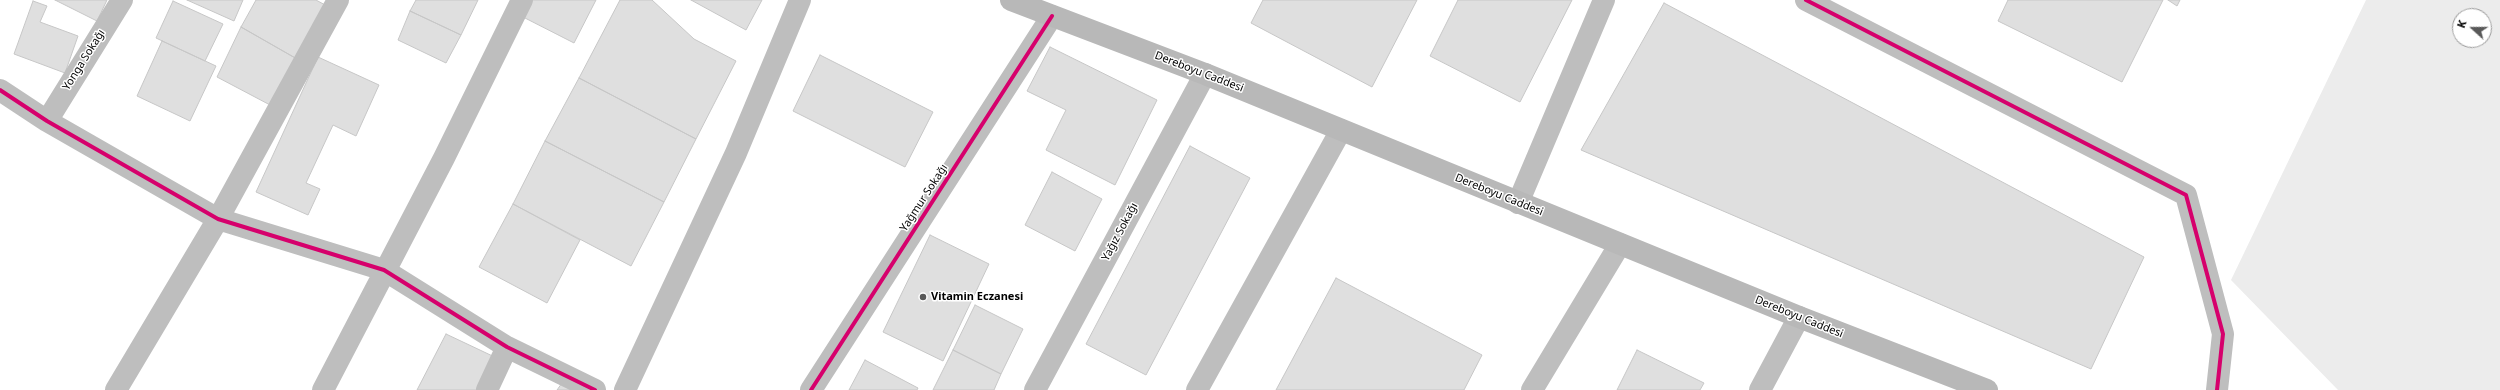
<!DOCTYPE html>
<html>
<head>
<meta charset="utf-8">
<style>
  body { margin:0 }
  #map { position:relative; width:2500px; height:390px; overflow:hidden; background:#fff; font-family:"Noto Sans",sans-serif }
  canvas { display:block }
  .north { position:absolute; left:2452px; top:8px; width:40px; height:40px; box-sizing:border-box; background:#fff; border:1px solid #999; border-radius:50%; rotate:291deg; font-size:11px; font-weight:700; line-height:16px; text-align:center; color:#000 }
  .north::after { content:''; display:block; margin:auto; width:14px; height:18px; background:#595959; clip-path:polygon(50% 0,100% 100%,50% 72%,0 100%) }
</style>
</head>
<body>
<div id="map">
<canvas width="2500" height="390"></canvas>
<div class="north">K</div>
</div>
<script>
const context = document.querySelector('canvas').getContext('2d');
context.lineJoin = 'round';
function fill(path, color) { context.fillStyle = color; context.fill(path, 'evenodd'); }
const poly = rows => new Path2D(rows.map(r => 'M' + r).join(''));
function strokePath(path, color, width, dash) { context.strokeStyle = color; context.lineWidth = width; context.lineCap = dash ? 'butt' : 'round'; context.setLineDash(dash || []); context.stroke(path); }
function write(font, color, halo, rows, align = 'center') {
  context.font = font + ' "Noto Sans",sans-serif'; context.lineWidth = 3; context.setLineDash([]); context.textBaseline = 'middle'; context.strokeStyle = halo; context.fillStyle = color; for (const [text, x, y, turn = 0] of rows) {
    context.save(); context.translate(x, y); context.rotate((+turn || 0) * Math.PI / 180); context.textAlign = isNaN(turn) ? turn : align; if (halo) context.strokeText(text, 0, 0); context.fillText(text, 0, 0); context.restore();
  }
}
fill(poly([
  [2366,0,2500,0,2500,390,2338,390,2231,280],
  [2460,16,2484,16,2484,40,2460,40]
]), '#ececec');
const building = poly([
  [55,0,107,0,97,21,55,0],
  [187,0,243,0,234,21,187,0],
  [256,0,316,0,327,6,297,59,241,27,256,0],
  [416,0,478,0,461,35,410,11,416,0],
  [532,0,596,0,574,43,523,17,532,0],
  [620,0,652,0,694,39,736,61,696,139,579,78,620,0],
  [691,0,762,0,746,30,691,0],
  [1263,0,1417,0,1372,87,1251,23,1263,0],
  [1458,0,1572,0,1520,102,1430,56,1458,0],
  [2008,0,2163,0,2122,82,1998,21,2008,0],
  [2168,0,2180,0,2177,6,2168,0],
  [33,1,47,6,40,22,78,36,65,73,14,54,33,1],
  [173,1,223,24,205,61,156,38,173,1],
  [1664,3,2144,257,2091,369,1581,150,1664,3],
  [410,11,461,35,446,63,398,40,410,11],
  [241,27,297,59,272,106,217,77,241,27],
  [162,41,216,66,190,121,137,96,162,41],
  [1050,47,1157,100,1115,185,1046,150,1066,110,1027,91,1050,47],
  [820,55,933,112,905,167,793,111,820,55],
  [318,57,379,85,356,136,333,125,306,183,320,189,308,215,256,192,318,57],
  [579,78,696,139,664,202,545,141,579,78],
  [545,141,664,202,631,266,513,204,545,141],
  [1190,146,1250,178,1146,375,1086,344,1190,146],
  [1052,172,1102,199,1075,251,1025,225,1052,172],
  [513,204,580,240,547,303,479,267,513,204],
  [930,235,989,264,943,361,883,332,930,235],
  [1336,278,1482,355,1464,390,1276,390,1336,278],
  [975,305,1023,329,1001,374,953,350,975,305],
  [446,334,501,360,485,390,417,390,446,334],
  [953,350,1001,374,994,390,933,390,953,350],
  [1637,350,1704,383,1700,390,1617,390,1637,350],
  [865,360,918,388,917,390,849,390,865,360],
  [562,383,575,390,557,390,562,383]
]);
fill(building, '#dfdfdf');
strokePath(building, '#c7c7c7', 1);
strokePath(poly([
  [1806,0,2186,195,2223,334,2217,390],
  [0,90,47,121,218,219,384,270,507,347,595,390],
  [47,121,122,0],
  [1518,203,1604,0],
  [116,390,218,219,338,0],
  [323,390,444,158,522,0],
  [487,390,507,347],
  [625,390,736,153,800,0],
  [811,390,1052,16],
  [1035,390,1205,74],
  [1197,390,1341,130],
  [1532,390,1620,244],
  [1760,390,1799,317]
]), '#bebebe', 22);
strokePath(poly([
  [1011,0,1205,74,1799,317,1987,390]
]), '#b8b8b8', 22);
strokePath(poly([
  [1806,0,2186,195,2223,334,2217,390],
  [0,90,47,121,218,219,384,270,507,347,595,390],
  [811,390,1052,16]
]), '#d6006c', 4);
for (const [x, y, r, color] of [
  [923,297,4,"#595959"]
]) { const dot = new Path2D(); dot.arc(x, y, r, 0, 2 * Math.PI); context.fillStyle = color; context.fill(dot); strokePath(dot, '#fff', 1.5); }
write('11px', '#000', '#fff', [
  ["Yonga Sokağı",84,60,-58],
  ["Dereboyu Caddesi",1199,72,21],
  ["Dereboyu Caddesi",1499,195,22],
  ["Yağmur Sokağı",924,198,-57],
  ["Yağız Sokağı",1120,232,-62],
  ["Dereboyu Caddesi",1799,317,22]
]);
write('bold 11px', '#000', '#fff', [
  ["Vitamin Eczanesi",931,297]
], 'left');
</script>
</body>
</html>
